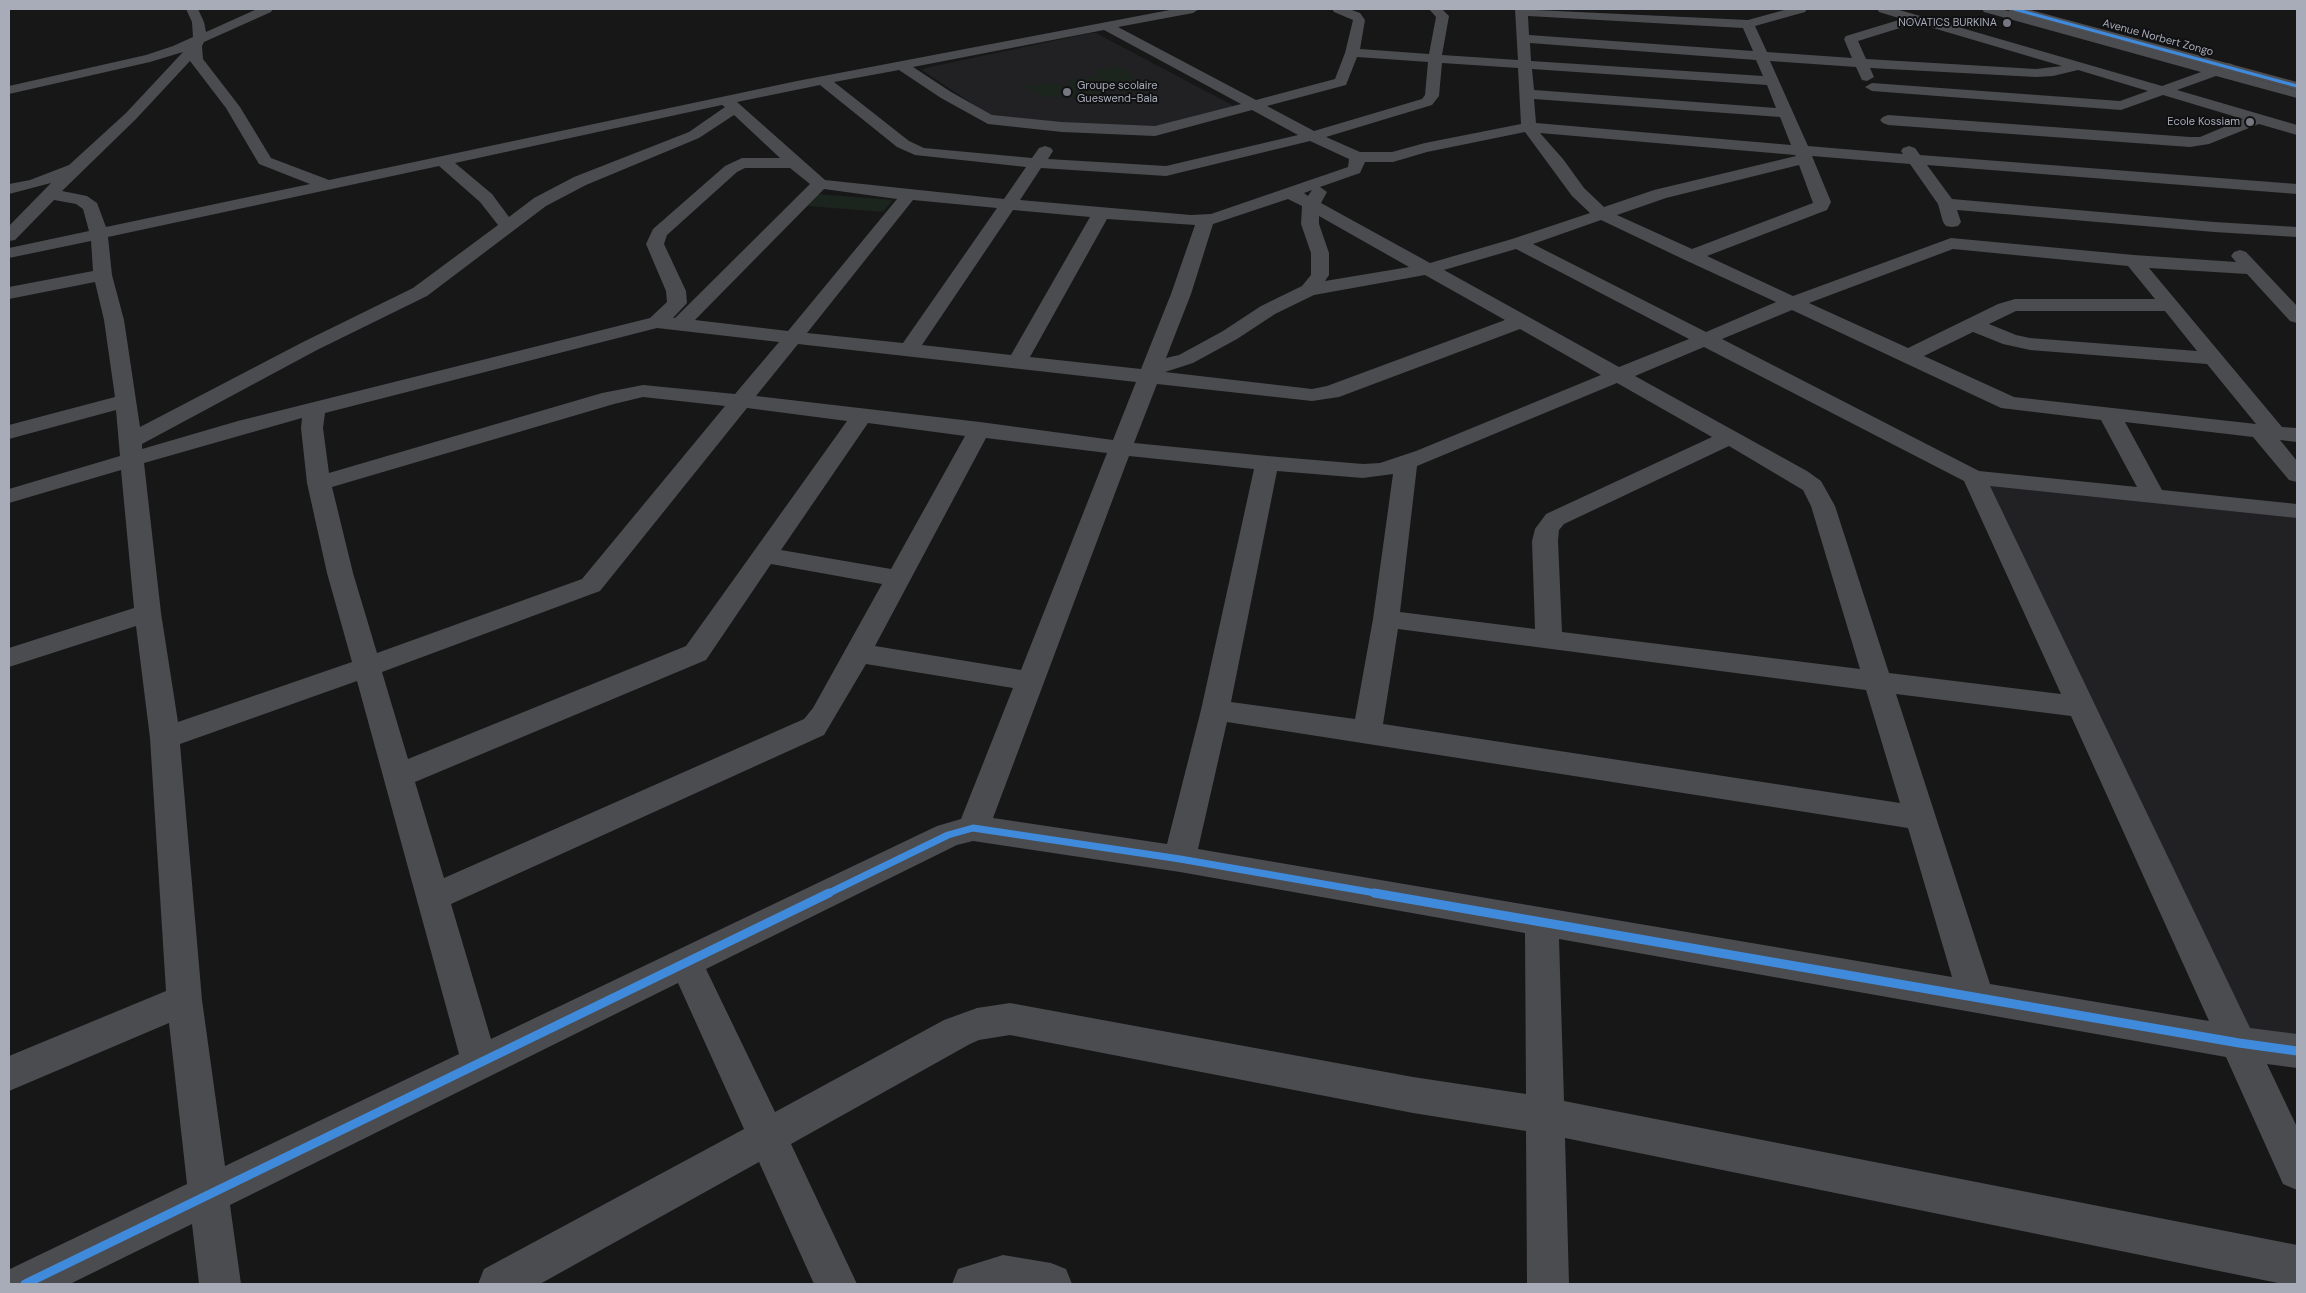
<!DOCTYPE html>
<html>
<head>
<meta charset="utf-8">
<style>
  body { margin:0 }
  #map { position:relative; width:2306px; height:1293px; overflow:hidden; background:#171717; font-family:"DM Sans",sans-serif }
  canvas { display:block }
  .frame { position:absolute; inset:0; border:10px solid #a7acb8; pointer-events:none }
</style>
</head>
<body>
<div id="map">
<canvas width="2306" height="1293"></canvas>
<div class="frame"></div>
</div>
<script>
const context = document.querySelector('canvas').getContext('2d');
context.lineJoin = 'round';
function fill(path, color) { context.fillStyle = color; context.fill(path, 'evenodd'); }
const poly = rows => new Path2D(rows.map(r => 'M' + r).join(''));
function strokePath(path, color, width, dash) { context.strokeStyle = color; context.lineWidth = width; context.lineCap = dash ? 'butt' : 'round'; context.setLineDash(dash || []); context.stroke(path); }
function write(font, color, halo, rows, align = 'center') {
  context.font = font + ' "DM Sans",sans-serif'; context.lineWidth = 4; context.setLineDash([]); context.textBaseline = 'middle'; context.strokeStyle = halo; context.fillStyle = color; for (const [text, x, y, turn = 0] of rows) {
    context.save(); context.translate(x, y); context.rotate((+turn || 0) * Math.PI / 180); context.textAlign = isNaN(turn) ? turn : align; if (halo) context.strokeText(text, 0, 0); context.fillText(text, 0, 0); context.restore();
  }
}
fill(poly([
  [1091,33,1096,33,1232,105,1232,107,1145,129,991,116,922,70,925,68],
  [1983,482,2297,516,2297,1052,2242,1042]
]), '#212023');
fill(poly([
  [1119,65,1134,77,1136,90,1129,93,1118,90,1125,86,1123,82,1120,80,1119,85,1107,93,1091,97,1054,98,1040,95,1023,86,1055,83,1066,87,1071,85,1065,82,1099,75,1094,71],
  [818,194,893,200,883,212,807,206]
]), '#1c241e');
fill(poly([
  [186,9,198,9,204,22,206,32,257,9,273,9,271,12,204,42,202,46,203,59,240,107,271,158,329,180,797,81,1175,9,1199,9,1193,13,1118,27,1256,100,1335,79,1345,53,1353,20,1334,12,1332,9,1349,9,1360,13,1365,20,1360,49,1429,54,1436,17,1429,9,1442,9,1449,16,1442,55,1518,60,1515,9,1748,20,1788,9,1807,9,1805,12,1755,26,1767,52,1852,58,1844,39,1846,36,1902,19,1879,12,1877,9,1896,9,2162,86,2201,72,1984,12,1982,9,2001,9,2214,67,2227,63,2232,64,2234,67,2229,71,2297,90,2297,98,2216,76,2177,90,2297,125,2297,135,2259,124,2209,144,2190,147,1888,125,1883,123,1880,120,1883,117,1888,115,2190,137,2200,137,2243,119,2163,95,2121,110,1872,91,1865,87,1872,83,2120,101,2148,91,2078,70,2053,76,2036,77,1870,68,1874,77,1867,81,1862,80,1856,67,1770,61,1808,146,1903,154,1901,151,1903,148,1909,146,1915,148,1920,155,2297,184,2297,194,1927,165,1952,199,2214,222,2297,227,2297,237,2214,232,1957,210,1961,222,1958,226,1952,227,1946,226,1943,222,1938,204,1910,164,1812,156,1831,202,1827,210,1707,256,1793,296,1951,238,2134,255,2236,262,2231,256,2234,252,2240,250,2246,252,2297,306,2297,323,2290,321,2247,274,2149,268,2282,427,2297,428,2297,442,2280,440,2297,461,2297,482,2289,480,2253,437,2125,422,2162,490,2297,504,2297,518,1990,486,2250,1028,2297,1034,2297,1068,2267,1064,2297,1127,2297,1190,2283,1184,2226,1057,1559,939,1564,1101,2297,1245,2297,1284,2283,1284,1565,1138,1569,1284,1527,1284,1526,1131,1413,1113,1010,1035,979,1040,970,1044,791,1144,857,1284,814,1284,759,1162,540,1284,478,1284,484,1269,744,1129,678,983,230,1205,241,1284,199,1284,192,1224,70,1284,9,1284,10,1269,187,1184,169,1023,9,1091,9,1056,166,991,150,738,136,626,9,667,9,648,134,608,121,470,9,503,9,489,120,456,116,410,9,439,9,425,115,397,104,320,95,282,9,299,9,287,93,271,91,241,9,258,9,248,89,231,83,209,76,204,54,200,15,240,9,241,9,226,51,183,9,194,9,184,30,180,69,165,126,113,183,52,150,62,9,94,9,86,146,55,173,46,193,37,192,22,186,9],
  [1528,16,1743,28,1753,51,1529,35,1528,16],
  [1916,23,2062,66,2036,69,1866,59,1858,41,1916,23],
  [1104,30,1241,104,1155,126,1062,122,992,115,951,92,913,67,1104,30],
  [1530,43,1756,60,1763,76,1531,61,1530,43],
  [1357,57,1428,62,1425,95,1422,99,1314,131,1267,106,1346,85,1357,57],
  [190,61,226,108,259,164,310,184,106,227,97,203,87,196,62,191,136,119,190,61],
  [1442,63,1518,68,1521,124,1425,143,1392,152,1360,152,1326,137,1432,105,1439,96,1442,63],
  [1532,69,1767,85,1776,108,1534,90,1532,69],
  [899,70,941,98,988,124,1062,132,1155,136,1252,110,1298,135,1166,166,1048,159,1053,151,1051,148,1045,146,1039,148,1032,158,924,148,909,141,834,82,899,70],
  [820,85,897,147,915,155,1026,167,1004,199,825,180,737,102,820,85],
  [1534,99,1780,117,1791,145,1536,123,1534,99],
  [722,105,725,107,689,132,574,177,534,198,509,217,492,194,455,163,722,105],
  [734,115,780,158,742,158,725,166,653,229,646,244,666,291,667,302,650,318,238,421,142,449,142,444,317,350,427,296,546,206,586,185,699,138,734,115],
  [1525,132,1572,196,1590,213,1512,239,1430,263,1321,203,1327,192,1320,187,1360,173,1365,162,1393,162,1427,152,1525,132],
  [1540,133,1795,155,1796,156,1654,190,1604,207,1584,188,1563,159,1540,133],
  [1310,141,1349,159,1348,167,1211,214,1191,215,1020,200,1041,168,1166,176,1310,141],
  [1799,165,1813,203,1692,249,1617,215,1666,198,1799,165],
  [439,166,480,202,498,225,413,288,303,342,140,427,124,320,112,275,108,237,439,166],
  [745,168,790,168,810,184,675,318,673,318,687,303,686,291,664,244,667,235,737,172,745,168],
  [824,189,897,199,788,331,695,320,824,189],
  [1312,190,1308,196,1304,193,1312,190],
  [1288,199,1302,206,1301,224,1311,253,1311,275,1302,286,1261,306,1223,331,1179,355,1166,358,1191,294,1213,224,1288,199],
  [913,200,997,208,903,343,807,333,913,200],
  [1013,210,1090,217,1011,355,922,345,1013,210],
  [1319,216,1409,267,1325,281,1329,275,1329,253,1319,224,1319,216],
  [1107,219,1195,225,1171,294,1141,369,1030,357,1107,219],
  [1601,220,1685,260,1776,302,1706,332,1533,244,1601,220],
  [1516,249,1689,339,1619,367,1444,270,1516,249],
  [1953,249,2128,266,2155,299,2015,299,1998,304,1908,348,1809,303,1953,249],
  [1425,275,1505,320,1327,386,1312,389,1165,372,1193,363,1237,339,1275,314,1314,295,1425,275],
  [1792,310,2001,408,2101,420,2137,487,1979,471,1722,339,1792,310],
  [2016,311,2165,311,2197,351,2030,338,2016,335,1989,324,2016,311],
  [657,328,779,342,735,394,643,385,602,393,329,473,323,428,325,413,657,328],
  [1520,329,1601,375,1416,451,1380,463,1363,464,1267,456,1134,443,1157,384,1312,401,1339,397,1520,329],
  [1973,332,2003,344,2030,350,2207,364,2256,424,2014,397,1924,356,1973,332],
  [798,344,1136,382,1113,440,980,422,756,396,798,344],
  [1704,347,1964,481,2061,694,1889,673,1835,506,1821,481,1807,471,1635,376,1704,347],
  [1617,383,1712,437,1546,514,1535,529,1532,541,1535,629,1400,612,1417,466,1617,383],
  [643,397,725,406,582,579,377,653,353,573,332,487,614,404,643,397],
  [747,408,847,421,686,646,408,759,382,672,600,591,747,408],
  [302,418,301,428,307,483,327,573,352,662,178,722,161,613,144,463,302,418],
  [868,423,965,436,891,569,781,550,868,423],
  [986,438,1107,453,1021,670,875,646,986,438],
  [1729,446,1803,490,1811,506,1860,669,1562,632,1558,541,1559,530,1564,524,1729,446],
  [1129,456,1254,469,1201,710,1167,844,993,818,1129,456],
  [1277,471,1363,478,1393,474,1373,619,1355,719,1231,702,1277,471],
  [771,564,882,584,813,708,804,719,444,878,415,782,706,660,771,564],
  [1398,629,1866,690,1900,803,1383,724,1398,629],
  [866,664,1013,688,961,819,937,826,491,1039,451,904,824,735,866,664],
  [357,681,459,1054,225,1166,202,1000,180,744,357,681],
  [1896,694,2071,716,2209,1021,1990,984,1896,694],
  [1227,722,1908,828,1952,977,1198,849,1227,722],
  [973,841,1180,872,1525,933,1526,1094,1413,1077,1010,1003,977,1008,944,1020,775,1112,706,969,957,845,973,841],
  [1003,1255,1051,1263,1066,1269,1072,1284,952,1284,958,1269,1003,1255]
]), '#4a4c50');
fill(poly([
  [2008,9,2027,9,2297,82,2297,90,2010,12,2008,9]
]), '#4d4e51');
strokePath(poly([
  [2014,9,2297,86]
]), '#408adc', 3);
strokePath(poly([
  [827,894,948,835,973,828,1180,859,1381,894]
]), '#408adc', 7);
strokePath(poly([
  [1374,893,2239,1043,2297,1051],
  [25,1284,829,893]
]), '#408adc', 9);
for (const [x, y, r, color] of [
  [2007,23,5,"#757880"],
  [1067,92,5,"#757880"],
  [2250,122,5,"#757880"]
]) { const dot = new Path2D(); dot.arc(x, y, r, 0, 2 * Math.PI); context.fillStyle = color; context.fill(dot); strokePath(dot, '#111113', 2); }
write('11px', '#a7acb8', '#111113', [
  ["NOVATICS BURKINA",1997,23],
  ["Groupe scolaire",1077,86,"left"],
  ["Gueswend-Bala",1077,99,"left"],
  ["Ecole Kossiam",2240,122]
], 'right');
write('11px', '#a7acb8', '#111113', [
  ["Avenue Norbert Zongo",2158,38,15]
]);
</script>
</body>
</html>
